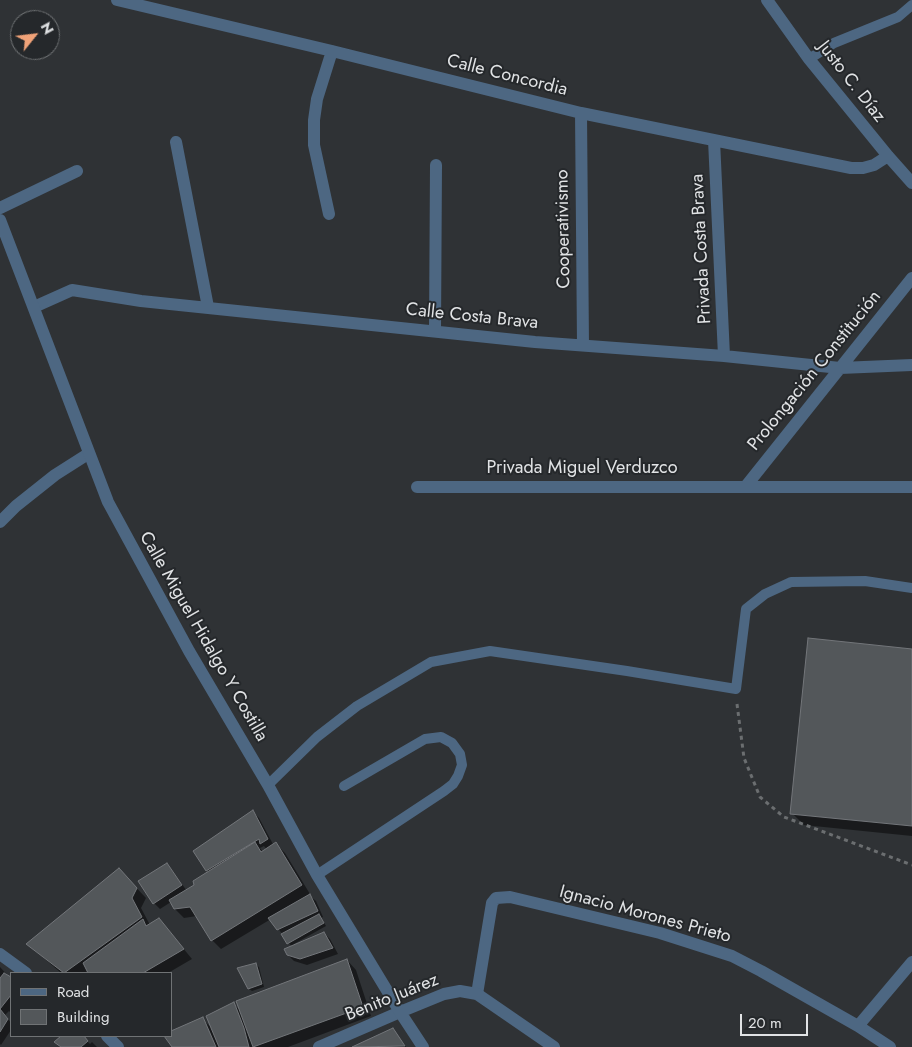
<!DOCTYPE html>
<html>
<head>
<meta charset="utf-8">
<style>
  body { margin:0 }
  #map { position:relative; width:912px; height:1047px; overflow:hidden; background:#2f3235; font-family:Jost,sans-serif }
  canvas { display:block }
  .legend { position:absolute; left:10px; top:972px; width:162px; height:65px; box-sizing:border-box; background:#25282b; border:1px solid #707375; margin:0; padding:6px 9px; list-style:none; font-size:15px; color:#e1e3e5 }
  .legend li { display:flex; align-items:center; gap:10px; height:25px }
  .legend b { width:25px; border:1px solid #707375 }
  .north { position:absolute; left:10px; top:10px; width:50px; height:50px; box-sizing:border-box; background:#25282b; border:1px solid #707375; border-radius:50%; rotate:61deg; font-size:14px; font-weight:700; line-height:20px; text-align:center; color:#e1e3e5 }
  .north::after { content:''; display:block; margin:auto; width:18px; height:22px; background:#f0a278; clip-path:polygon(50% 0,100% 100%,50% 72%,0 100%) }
  .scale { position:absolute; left:740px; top:1014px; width:68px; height:22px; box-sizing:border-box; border:2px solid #e1e3e5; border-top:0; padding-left:6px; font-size:15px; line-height:18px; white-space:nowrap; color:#e1e3e5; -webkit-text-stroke:4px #25282b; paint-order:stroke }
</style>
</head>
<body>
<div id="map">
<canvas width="912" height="1047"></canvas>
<ul class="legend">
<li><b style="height:6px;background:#4d6782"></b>Road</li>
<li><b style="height:14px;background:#53575a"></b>Building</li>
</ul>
<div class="north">N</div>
<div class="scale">20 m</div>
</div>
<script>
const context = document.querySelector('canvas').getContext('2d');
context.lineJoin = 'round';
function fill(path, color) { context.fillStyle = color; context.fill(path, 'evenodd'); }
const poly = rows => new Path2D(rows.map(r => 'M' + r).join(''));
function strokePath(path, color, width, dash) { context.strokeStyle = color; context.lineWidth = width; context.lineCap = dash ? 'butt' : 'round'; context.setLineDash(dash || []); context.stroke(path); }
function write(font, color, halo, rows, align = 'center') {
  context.font = font + ' Jost,sans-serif'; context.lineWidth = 4; context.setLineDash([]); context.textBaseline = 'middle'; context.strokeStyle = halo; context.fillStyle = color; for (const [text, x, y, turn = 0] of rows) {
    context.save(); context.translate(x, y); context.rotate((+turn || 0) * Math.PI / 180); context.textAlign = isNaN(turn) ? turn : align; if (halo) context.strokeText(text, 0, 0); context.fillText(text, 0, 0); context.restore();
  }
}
fill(poly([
  [912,650,912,836,804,825,792,813],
  [253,812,259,818,274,846,276,844,285,853,310,894,309,895,316,901,323,917,321,918,326,926,294,944,295,946,324,933,330,939,338,954,307,965,294,961,288,955,292,947,271,919,221,949,212,940,197,916,184,918,175,909,171,902,160,909,154,903,167,864,187,891,196,885,209,872,195,851],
  [264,846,267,850,263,852,260,848],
  [128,879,146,898,141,908,150,925,159,919,192,959,168,973,89,973,88,971,86,973,61,973,28,944],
  [347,960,356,970,371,1016,288,1047,255,1047,252,1044,253,1047,173,1047,165,1036,171,1036,202,1019,213,1029,233,1004,241,1011],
  [256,965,259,967,264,987,252,991,249,989],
  [0,967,11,979,11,1013,9,1011,5,1015,11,1023,11,1030,1,1045,0,1044],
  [393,1030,406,1047,355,1047],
  [63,1036,82,1036,90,1044,92,1042,97,1047,62,1047,56,1042]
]), '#0007');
const building = poly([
  [808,638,912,649,912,826,790,814,808,638],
  [253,810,268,839,260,844,259,839,206,871,193,851,253,810],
  [255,842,261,852,276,842,302,885,211,941,190,907,174,909,169,900,194,885,193,881,255,842],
  [167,863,182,885,153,904,138,881,167,863],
  [119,868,137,888,132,898,142,917,64,973,26,944,119,868],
  [310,894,318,911,277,930,268,918,310,894],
  [319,914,324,923,287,944,281,934,319,914],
  [159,918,184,949,143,973,88,973,83,963,143,919,146,926,159,918],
  [324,932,333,948,300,959,287,955,284,949,324,932],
  [347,959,363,1007,253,1047,236,1001,347,959],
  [256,963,262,984,248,989,237,968,256,963],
  [4,973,11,977,11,995,0,1009,8,1019,0,1032,0,978,4,973],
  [234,1002,244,1028,249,1047,219,1047,206,1016,234,1002],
  [203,1017,216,1047,172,1047,164,1036,171,1036,171,1031,203,1017],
  [393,1028,405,1046,352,1047,393,1028],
  [61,1036,84,1036,88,1041,81,1047,61,1047,54,1042,61,1036]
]);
fill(building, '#53575a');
strokePath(building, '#73767a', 1);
strokePath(poly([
  [737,704,744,758,760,797,784,817,912,865]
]), '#6b6e70', 3, [4, 4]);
strokePath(poly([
  [809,59,834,43,898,17,912,5],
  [268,785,317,737,357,706,431,662,490,651,627,671,736,689,746,609,765,594,791,582,865,581,912,588],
  [317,875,444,791,453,784,458,776,462,765,460,754,452,743,441,737,425,739,344,786]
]), '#4d6782', 10);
strokePath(poly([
  [117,0,332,51,581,113,851,168,863,168,874,165,888,156],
  [767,0,809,59,888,156,912,183],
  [581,113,583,345],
  [714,140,724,356],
  [176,142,208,307],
  [0,208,77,171],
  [329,214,314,145,314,120,317,99,332,51],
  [34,307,72,290,141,301,535,342,724,356,840,368,912,365],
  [435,331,436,165],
  [746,486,912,278],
  [417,487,912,487],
  [0,522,16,506,55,475,88,454],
  [0,954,26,973],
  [477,994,492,903,496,898,510,897,660,933,732,956,761,971,858,1026,890,1047],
  [858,1026,912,962],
  [107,1036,118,1047],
  [319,1047,400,1012]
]), '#4d6782', 12);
strokePath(poly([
  [0,220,108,502,189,651,268,785,317,875,400,1012,423,1047],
  [400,1012,444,994,460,991,477,994,554,1047]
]), '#4d6782', 12);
write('18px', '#e1e3e5', '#25282b', [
  ["Calle Concordia",507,76,14],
  ["Justo C. Díaz",851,82,52],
  ["Cooperativismo",564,229,-91],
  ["Privada Costa Brava",702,249,-93],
  ["Calle Costa Brava",472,317,6],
  ["Prolongación Constitución",815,371,-51],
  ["Privada Miguel Verduzco",582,469],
  ["Calle Miguel Hidalgo Y Costilla",203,637,60],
  ["Ignacio Morones Prieto",645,915,15],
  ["Benito Juárez",392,998,-22]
]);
</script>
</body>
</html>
